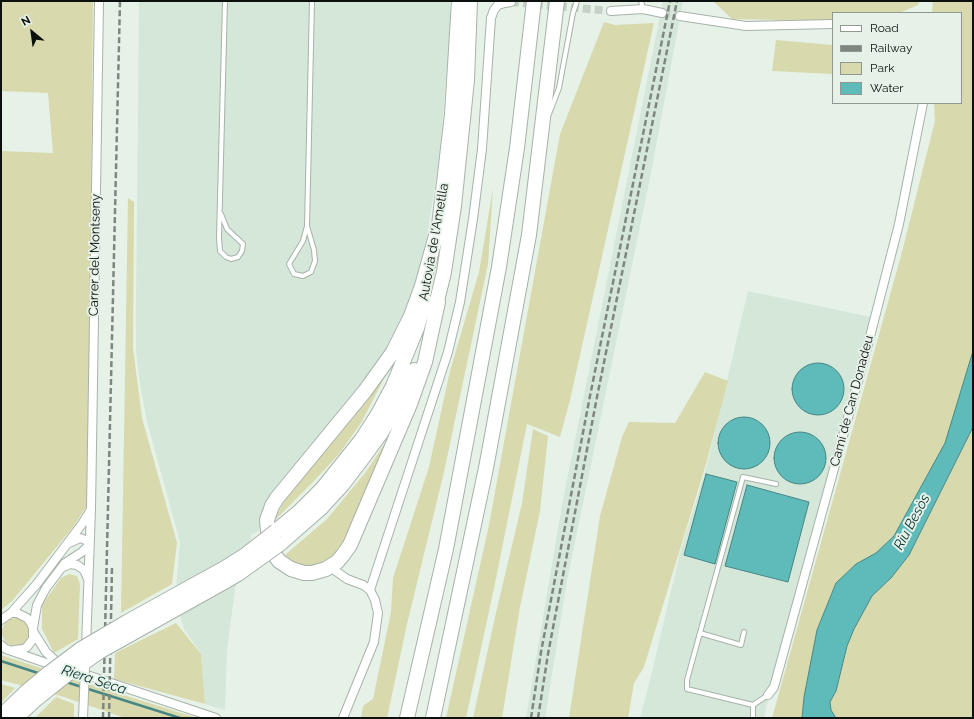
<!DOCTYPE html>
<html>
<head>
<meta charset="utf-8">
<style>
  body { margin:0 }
  #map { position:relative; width:974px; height:719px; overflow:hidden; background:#e6f2e8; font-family:Raleway,sans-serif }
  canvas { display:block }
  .frame { position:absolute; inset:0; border:2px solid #0d110e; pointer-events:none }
  .legend { position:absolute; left:832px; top:12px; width:130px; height:92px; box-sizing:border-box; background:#e6f2e8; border:1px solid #8f9891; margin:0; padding:5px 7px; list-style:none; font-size:12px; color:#0d110e }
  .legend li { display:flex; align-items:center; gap:8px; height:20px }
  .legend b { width:20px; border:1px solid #8f9891 }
  .north { position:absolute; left:12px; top:12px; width:40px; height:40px; -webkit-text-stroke:3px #e6f2e8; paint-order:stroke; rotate:331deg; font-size:11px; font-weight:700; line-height:16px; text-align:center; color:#0d110e }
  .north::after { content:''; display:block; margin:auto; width:14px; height:18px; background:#0d110e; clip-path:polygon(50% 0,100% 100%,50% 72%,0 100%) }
</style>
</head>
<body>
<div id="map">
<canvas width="974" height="719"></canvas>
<div class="frame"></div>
<ul class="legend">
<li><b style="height:5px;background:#fff"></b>Road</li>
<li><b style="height:5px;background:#7e867f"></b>Railway</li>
<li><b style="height:11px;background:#d8d9ac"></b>Park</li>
<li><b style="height:11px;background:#5fbaba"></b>Water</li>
</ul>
<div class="north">N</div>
</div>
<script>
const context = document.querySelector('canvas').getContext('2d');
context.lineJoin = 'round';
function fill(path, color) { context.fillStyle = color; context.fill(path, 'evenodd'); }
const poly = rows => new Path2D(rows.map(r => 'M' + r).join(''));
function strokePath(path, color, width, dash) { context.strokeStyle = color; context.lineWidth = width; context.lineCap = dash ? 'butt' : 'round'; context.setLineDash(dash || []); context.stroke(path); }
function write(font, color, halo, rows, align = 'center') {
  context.font = font + ' Raleway,sans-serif'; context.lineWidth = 4; context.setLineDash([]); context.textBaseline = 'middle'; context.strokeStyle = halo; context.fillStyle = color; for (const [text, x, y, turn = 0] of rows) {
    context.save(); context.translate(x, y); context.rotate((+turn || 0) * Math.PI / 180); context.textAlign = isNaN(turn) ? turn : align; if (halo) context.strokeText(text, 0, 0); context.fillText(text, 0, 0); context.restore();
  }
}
fill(poly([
  [139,1,450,1,450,30,440,151,424,257,413,296,392,341,369,376,267,501,259,531,252,534,235,589,227,650,225,710,205,704,201,654,184,629,176,603,177,576,180,542,147,422,140,383,136,352,136,309],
  [663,1,683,1,651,173,567,581,545,718,526,718,562,505],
  [748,291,871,317,772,683,764,718,640,718,651,676,681,549,707,465]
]), '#d4e7d8');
fill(poly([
  [1,1,93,1,88,504,73,527,12,601,1,610,1,151,53,153,48,93,1,91],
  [713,1,920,1,918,5,899,13,833,13,833,21,732,19],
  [933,1,973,1,973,351,945,443,894,536,876,553,856,564,836,583,817,630,804,697,802,718,772,718,902,252,935,121,934,103,961,103,961,13,932,13],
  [604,22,615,25,654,23,570,400,560,437,527,424,494,588,466,718,446,718,489,525,560,134],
  [776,40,833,45,833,74,772,71],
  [493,188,488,264,444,472,407,624,387,718,361,718,363,706,373,699,391,612,393,578,429,467,450,371,479,272],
  [128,198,134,202,133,348,142,418,177,543,172,584,121,613],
  [392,363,361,423,339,454,312,483,274,521,284,502,303,474],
  [705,372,728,381,706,464,644,667,634,683,628,718,569,718,600,516,622,437,629,422,675,423],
  [397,425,358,512,342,543,332,556,321,563,311,566,299,566,285,555,327,519,365,473],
  [973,427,973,718,836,718,831,710,830,702,836,691,847,646,854,629,872,596,881,587,887,583,909,555],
  [533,429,548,436,540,511,520,607,502,718,473,718,495,617,522,503],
  [69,574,77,576,80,584,78,639,54,653,42,629,42,605,61,578],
  '2 632a14 14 0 1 1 28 0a14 14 0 1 1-28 0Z',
  [176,623,201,654,205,704,114,679,115,653],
  [1,655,114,692,197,718,125,718,61,696,1,680],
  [1,684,15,688,1,703],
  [56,697,74,704,74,718,35,718]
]), '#d8d9ac');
const water = poly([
  [973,351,973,427,909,555,891,578,872,596,854,629,847,646,836,691,830,702,831,710,836,718,802,718,804,697,817,630,836,583,856,564,876,553,894,536,945,443,973,351],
  '792 389a26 26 0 1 1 52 0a26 26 0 1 1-52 0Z',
  '718 443a26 26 0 1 1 52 0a26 26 0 1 1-52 0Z',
  '774 458a26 26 0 1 1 52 0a26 26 0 1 1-52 0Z',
  [706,474,737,482,715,564,684,555,706,474],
  [747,485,809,502,788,582,725,566,747,485]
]);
fill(water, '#5fbaba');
strokePath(water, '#468786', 1);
strokePath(poly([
  [1,661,41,674],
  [66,682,180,718]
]), '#468786', 2.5);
strokePath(poly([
  [511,2,611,11],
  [662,13,680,16]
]), '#c5d0c7', 8, [8, 4]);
const lane = poly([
  [641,1,643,9],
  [549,114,559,88,573,13,577,1],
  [221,214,227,229,243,244,242,251,238,257,231,259,226,257,220,251,219,238,225,1],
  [307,226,314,250,315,261,311,272,303,276,294,274,289,264,303,241,307,226,312,1],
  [700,633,741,645,744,632],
  [768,695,753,705,687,689,687,680,743,477,776,484],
  [753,705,753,718]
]);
const street = poly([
  [611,11,643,9,662,13],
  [680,16,746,26,833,24],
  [69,543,80,538,86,540,89,544],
  [63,567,70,564,77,565,84,570,88,579],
  [330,567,347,579,363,585,370,590,375,600,378,613,374,642,343,718],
  [370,590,448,352,460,302,473,219,482,149,491,18,494,10,498,5,505,3,511,2],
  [11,613,36,585,82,524,90,511],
  [1,620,11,613,17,613,27,618,31,623,33,628,33,639,27,647,23,649,14,650],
  [33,628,37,605,46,588,65,563,82,552,89,545],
  [34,633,46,652,61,666],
  [1,645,6,649,49,664,60,666],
  [86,647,91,509,99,1],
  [78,672,216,718],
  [768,695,774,687,865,356,899,224,923,103]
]);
const highway = poly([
  [438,234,452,114,459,1],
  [438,302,425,362,410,404,350,545,343,555,337,562,326,569,312,573,304,573,291,569,279,561,274,554,269,541,267,520,272,506,277,498,365,391,393,352,411,316,422,286,439,225],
  [435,309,444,272,454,206,467,80,470,1],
  [276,531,299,512,322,489,362,439,378,414,393,386,417,328,425,301],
  [280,544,321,508,343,484,362,459,381,433,397,406,414,370],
  [1,716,25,693],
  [16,718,34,701],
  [407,718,446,549,499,267,517,148,534,1],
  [433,718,486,468,529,235,557,1]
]);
strokePath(lane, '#a7b2a9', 6);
strokePath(street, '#a7b2a9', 10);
strokePath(highway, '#a7b2a9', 16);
strokePath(lane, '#fff', 4);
strokePath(street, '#fff', 8);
strokePath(highway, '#fff', 14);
strokePath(poly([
  [103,718,120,1],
  [109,718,112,567],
  [531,718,541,652,590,396,670,1],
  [538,718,548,654,597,397,677,1]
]), '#7e867f', 2.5, [6, 3]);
const streetBridge = poly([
  [83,718,85,668]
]);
const highwayBridge = poly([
  [25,693,49,673,81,649,127,622,223,569,244,556,276,531],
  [34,701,65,676,99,652,219,585,238,574,280,544]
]);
strokePath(streetBridge, '#a7b2a9', 10, []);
strokePath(highwayBridge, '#a7b2a9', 16, []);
strokePath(streetBridge, '#fff', 8);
strokePath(highwayBridge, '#fff', 14);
write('13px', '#0d110e', '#e6f2e8', [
  ["Autovia de l'Ametlla",434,242,-80],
  ["Carrer del Montseny",95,255,-89],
  ["Camí de Can Donadeu",852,401,-75]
]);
write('italic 14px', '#033131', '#e6f2e8', [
  ["Riu Besòs",912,522,-62],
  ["Riera Seca",94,680,18]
]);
</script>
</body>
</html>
